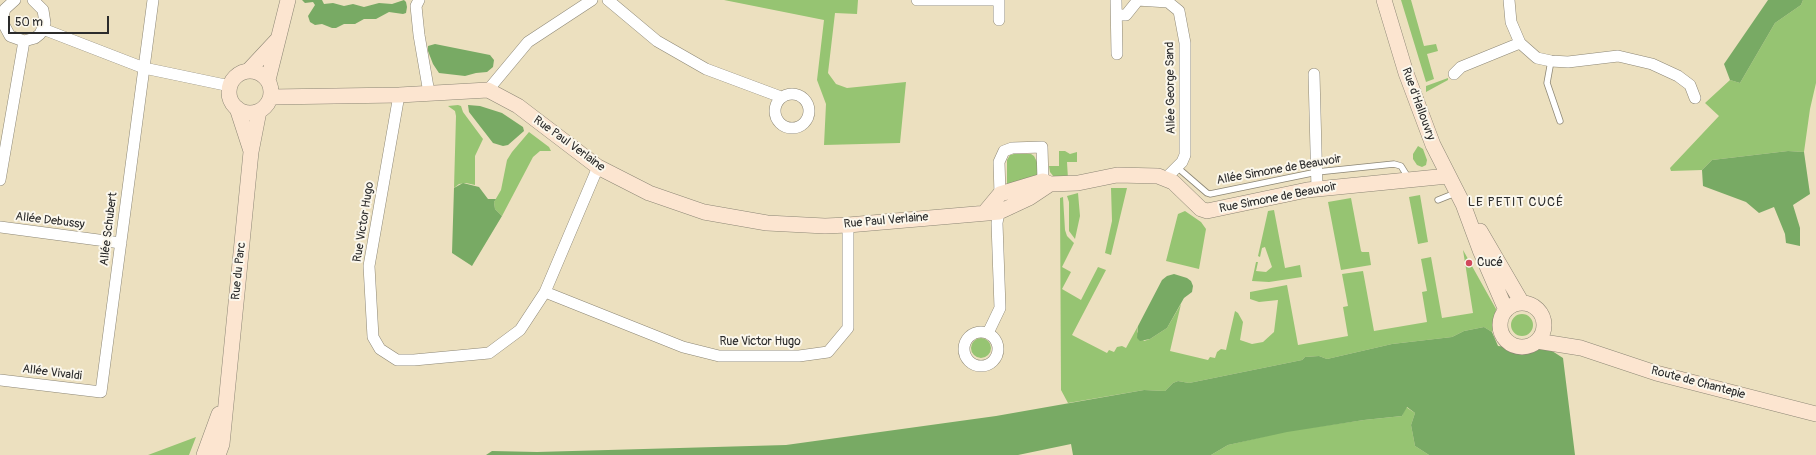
<!DOCTYPE html>
<html>
<head>
<meta charset="utf-8">
<style>
  body { margin:0 }
  #map { position:relative; width:1816px; height:455px; overflow:hidden; background:#ece0bf; font-family:Pangolin,sans-serif }
  canvas { display:block }
  .scale { position:absolute; left:8px; top:16px; width:101px; height:18px; box-sizing:border-box; border:2px solid #2b2b2b; border-top:0; padding-left:5px; font-size:12px; line-height:14px; white-space:nowrap; color:#2b2b2b; -webkit-text-stroke:3px #fbf7ec; paint-order:stroke }
</style>
</head>
<body>
<div id="map">
<canvas width="1816" height="455"></canvas>
<div class="scale">50 m</div>
</div>
<script>
const context = document.querySelector('canvas').getContext('2d');
context.lineJoin = 'round';
function fill(path, color) { context.fillStyle = color; context.fill(path, 'evenodd'); }
const poly = rows => new Path2D(rows.map(r => 'M' + r).join(''));
function strokePath(path, color, width, dash) { context.strokeStyle = color; context.lineWidth = width; context.lineCap = dash ? 'butt' : 'round'; context.setLineDash(dash || []); context.stroke(path); }
function write(font, color, halo, rows, align = 'center') {
  context.font = font + ' Pangolin,sans-serif'; context.lineWidth = 4; context.setLineDash([]); context.textBaseline = 'middle'; context.strokeStyle = halo; context.fillStyle = color; for (const [text, x, y, turn = 0] of rows) {
    context.save(); context.translate(x, y); context.rotate((+turn || 0) * Math.PI / 180); context.textAlign = isNaN(turn) ? turn : align; if (halo) context.strokeText(text, 0, 0); context.fillText(text, 0, 0); context.restore();
  }
}
fill(poly([
  [724,0,858,0,857,14,835,13,828,73,836,84,847,88,906,82,900,143,824,145,826,104,817,80,824,20],
  [1401,0,1411,0,1424,46,1436,44,1438,51,1427,54,1434,79,1426,82],
  [1803,0,1816,0,1816,83,1810,109,1804,152,1788,151,1712,160,1702,170,1671,171,1670,168,1719,116,1705,103,1730,80,1740,83,1775,23,1801,5],
  [1448,78,1448,80,1426,92,1426,86],
  [458,105,461,106,463,112,483,139,475,156,475,185,466,183,459,184,454,188,456,116,455,111,448,106],
  [529,132,549,147,551,151,540,151,533,157,502,216,495,209,494,202,501,190,507,160,512,152],
  [1418,146,1423,149,1427,160,1426,165,1422,167,1417,165,1413,159,1413,154],
  [1059,151,1065,151,1070,154,1077,152,1077,162,1067,162,1068,179,1054,177,1050,172,1049,166,1059,166],
  [1014,154,1031,154,1034,156,1037,162,1037,177,1007,186,1007,160,1010,155],
  [1111,188,1127,188,1111,255,1105,253,1112,221],
  [1078,193,1080,216,1075,239,1069,231,1069,202,1067,196],
  [1420,195,1428,242,1418,244,1409,197],
  [1063,197,1065,230,1067,236,1074,243,1062,267,1071,272,1062,289,1081,300,1098,267,1106,270,1072,335,1107,353,1109,350,1114,352,1117,347,1122,346,1126,348,1138,326,1137,332,1144,341,1150,339,1167,328,1181,304,1170,351,1208,360,1210,357,1215,358,1217,352,1221,349,1226,350,1235,311,1238,313,1243,322,1240,340,1252,344,1263,342,1274,332,1278,300,1259,302,1250,299,1250,292,1287,285,1298,345,1348,336,1343,307,1348,306,1342,274,1363,271,1374,331,1427,322,1422,292,1427,291,1421,259,1431,257,1442,318,1473,313,1463,250,1496,309,1494,327,1492,332,1484,327,1464,331,1452,337,1392,344,1327,359,1319,356,1305,357,1302,360,1189,383,1178,381,1173,383,1165,391,1144,390,1068,403,1061,390,1060,198],
  [1351,198,1361,251,1362,252,1369,252,1371,265,1341,270,1328,202],
  [1274,210,1285,268,1300,265,1302,277,1269,282,1252,281,1256,262,1258,262,1256,271,1266,272,1272,267,1265,247,1262,248,1260,257,1258,256,1268,211],
  [1185,211,1201,222,1206,229,1199,269,1166,261,1178,214],
  '1511 325a11 11 0 1 1 22 0a11 11 0 1 1-22 0Z',
  '971 348a10 10 0 1 1 20 0a10 10 0 1 1-20 0Z',
  [1406,407,1415,413,1411,425,1415,446,1429,455,1211,455,1228,445,1287,431,1364,420,1402,416],
  [196,437,189,455,148,455]
]), '#96c472');
fill(poly([
  [302,0,322,0,324,4,333,3,344,6,353,4,364,7,379,3,392,4,404,0,406,2,407,7,406,13,403,14,389,12,376,19,364,19,355,24,344,24,336,28,332,28,322,24,315,25,310,22,308,16,315,5,313,2,305,3],
  [1768,0,1803,0,1801,5,1775,23,1740,83,1730,80,1724,64],
  [435,44,490,55,494,60,493,67,487,72,476,73,465,76,439,73,433,64,428,51,428,46],
  [468,105,480,106,502,113,523,127,524,131,508,145,503,146,493,143,469,112],
  [1788,151,1804,152,1810,194,1793,205,1800,228,1800,246,1786,243,1785,234,1774,207,1759,213,1746,202,1703,186,1702,170,1712,160],
  [463,183,479,187,488,199,496,199,494,202,495,209,502,216,472,266,452,253,454,188],
  [1174,274,1187,278,1191,281,1193,286,1192,292,1184,298,1167,328,1150,339,1140,341,1137,338,1138,326,1162,280,1167,276],
  [1484,327,1492,332,1498,346,1526,349,1532,347,1549,349,1563,358,1575,455,1429,455,1415,446,1411,425,1415,413,1407,407,1402,416,1364,420,1287,432,1228,445,1211,455,1073,455,1071,444,1018,455,486,455,492,451,537,452,786,445,996,416,1144,390,1165,391,1173,383,1178,381,1189,383,1302,360,1305,357,1319,356,1327,359,1392,344,1452,337,1464,331]
]), '#78aa64');
const lane = poly([
  [1551,61,1547,83,1560,121],
  [1178,168,1207,193,1210,194,1317,172,1394,164,1401,166,1406,174,1407,180],
  [1438,200,1453,194,1454,191]
]);
const street = poly([
  [15,0,5,9,3,16,3,23,10,36,24,41,35,38,40,34,45,23,43,10,33,0],
  [419,0,416,6,419,35,429,93],
  [608,0,657,41,706,69,781,97],
  [917,0,999,0],
  [1116,0,1117,54],
  [1137,0,1168,2,1179,11,1185,43,1185,155,1182,162,1166,178],
  [1509,0,1511,22,1520,43,1537,58,1551,61,1568,62,1618,56,1652,64,1678,76,1690,85,1695,98],
  [1117,15,1126,15,1138,0],
  [999,20,999,0],
  [43,29,144,68,230,86],
  [1314,74,1317,189],
  [1454,74,1461,67,1520,43],
  [488,90,528,42,592,0],
  '775 111a17 17 0 1 1 34 0a17 17 0 1 1-34 0Z',
  [399,95,369,266,373,337,380,349,397,360,414,360,489,353,520,330,545,292,598,167],
  [0,180,24,41],
  [1000,194,999,162,1004,151,1012,148,1042,147,1043,181],
  [0,227,121,243],
  [545,292,683,347,719,356,799,356,828,352,848,328,848,225],
  '964 349a17 17 0 1 1 34 0a17 17 0 1 1-34 0Z',
  [988,333,1000,308,997,223,999,212],
  [0,380,101,392,153,0]
]);
const secondary = poly([
  [1384,0,1406,73,1433,145,1463,204,1480,250,1506,310],
  [249,70,277,40],
  '229 92a21 21 0 1 1 42 0a21 21 0 1 1-42 0Z',
  [268,80,288,0],
  [271,97,399,95,488,90,518,106,598,167,649,193,704,212,767,223,825,226,848,225,999,212,1029,198,1050,184],
  [237,108,251,151],
  [1050,184,1078,183,1117,175,1158,176,1173,182,1201,209,1207,211,1307,190,1448,176],
  [985,212,1000,194,1043,181,1050,184],
  [1480,231,1522,303],
  '1500 325a22 22 0 1 1 44 0a22 22 0 1 1-44 0Z',
  [1537,341,1581,348,1656,373,1816,414],
  [204,455,219,414],
  [218,455,222,444,251,152,259,111]
]);
strokePath(lane, '#8c8675', 7);
strokePath(street, '#8c8675', 12);
strokePath(secondary, '#8c8675', 16);
strokePath(lane, '#fff', 5.5);
strokePath(street, '#fff', 11);
strokePath(secondary, '#fce5d0', 15);
for (const [x, y, r, color] of [
  [1469,263,4,"#d1495b"]
]) { const dot = new Path2D(); dot.arc(x, y, r, 0, 2 * Math.PI); context.fillStyle = color; context.fill(dot); strokePath(dot, '#fbf7ec', 1.5); }
write('12px', '#2b2b2b', '#fbf7ec', [
  ["Allée George Sand",1171,88,-91],
  ["Rue d'Hallouvry",1418,104,70],
  ["Rue Paul Verlaine",569,144,36],
  ["Allée Simone de Beauvoir",1279,170,-10],
  ["Rue Simone de Beauvoir",1278,198,-11],
  ["Allée Debussy",50,221,7],
  ["Rue Paul Verlaine",886,221,-5],
  ["Rue Victor Hugo",364,222,-81],
  ["Allée Schubert",109,229,-83],
  ["Rue du Parc",239,271,-84],
  ["Rue Victor Hugo",760,342],
  ["Allée Vivaldi",52,373,7],
  ["Route de Chantepie",1698,383,15]
]);
write('12px', '#2b2b2b', '#fbf7ec', [
  ["Cucé",1477,263]
], 'left');
context.letterSpacing = '1px';
write('13px', '#2b2b2b', '#fbf7ec', [
  ["LE PETIT CUCÉ",1516,203]
]);
context.letterSpacing = '0px';
</script>
</body>
</html>
